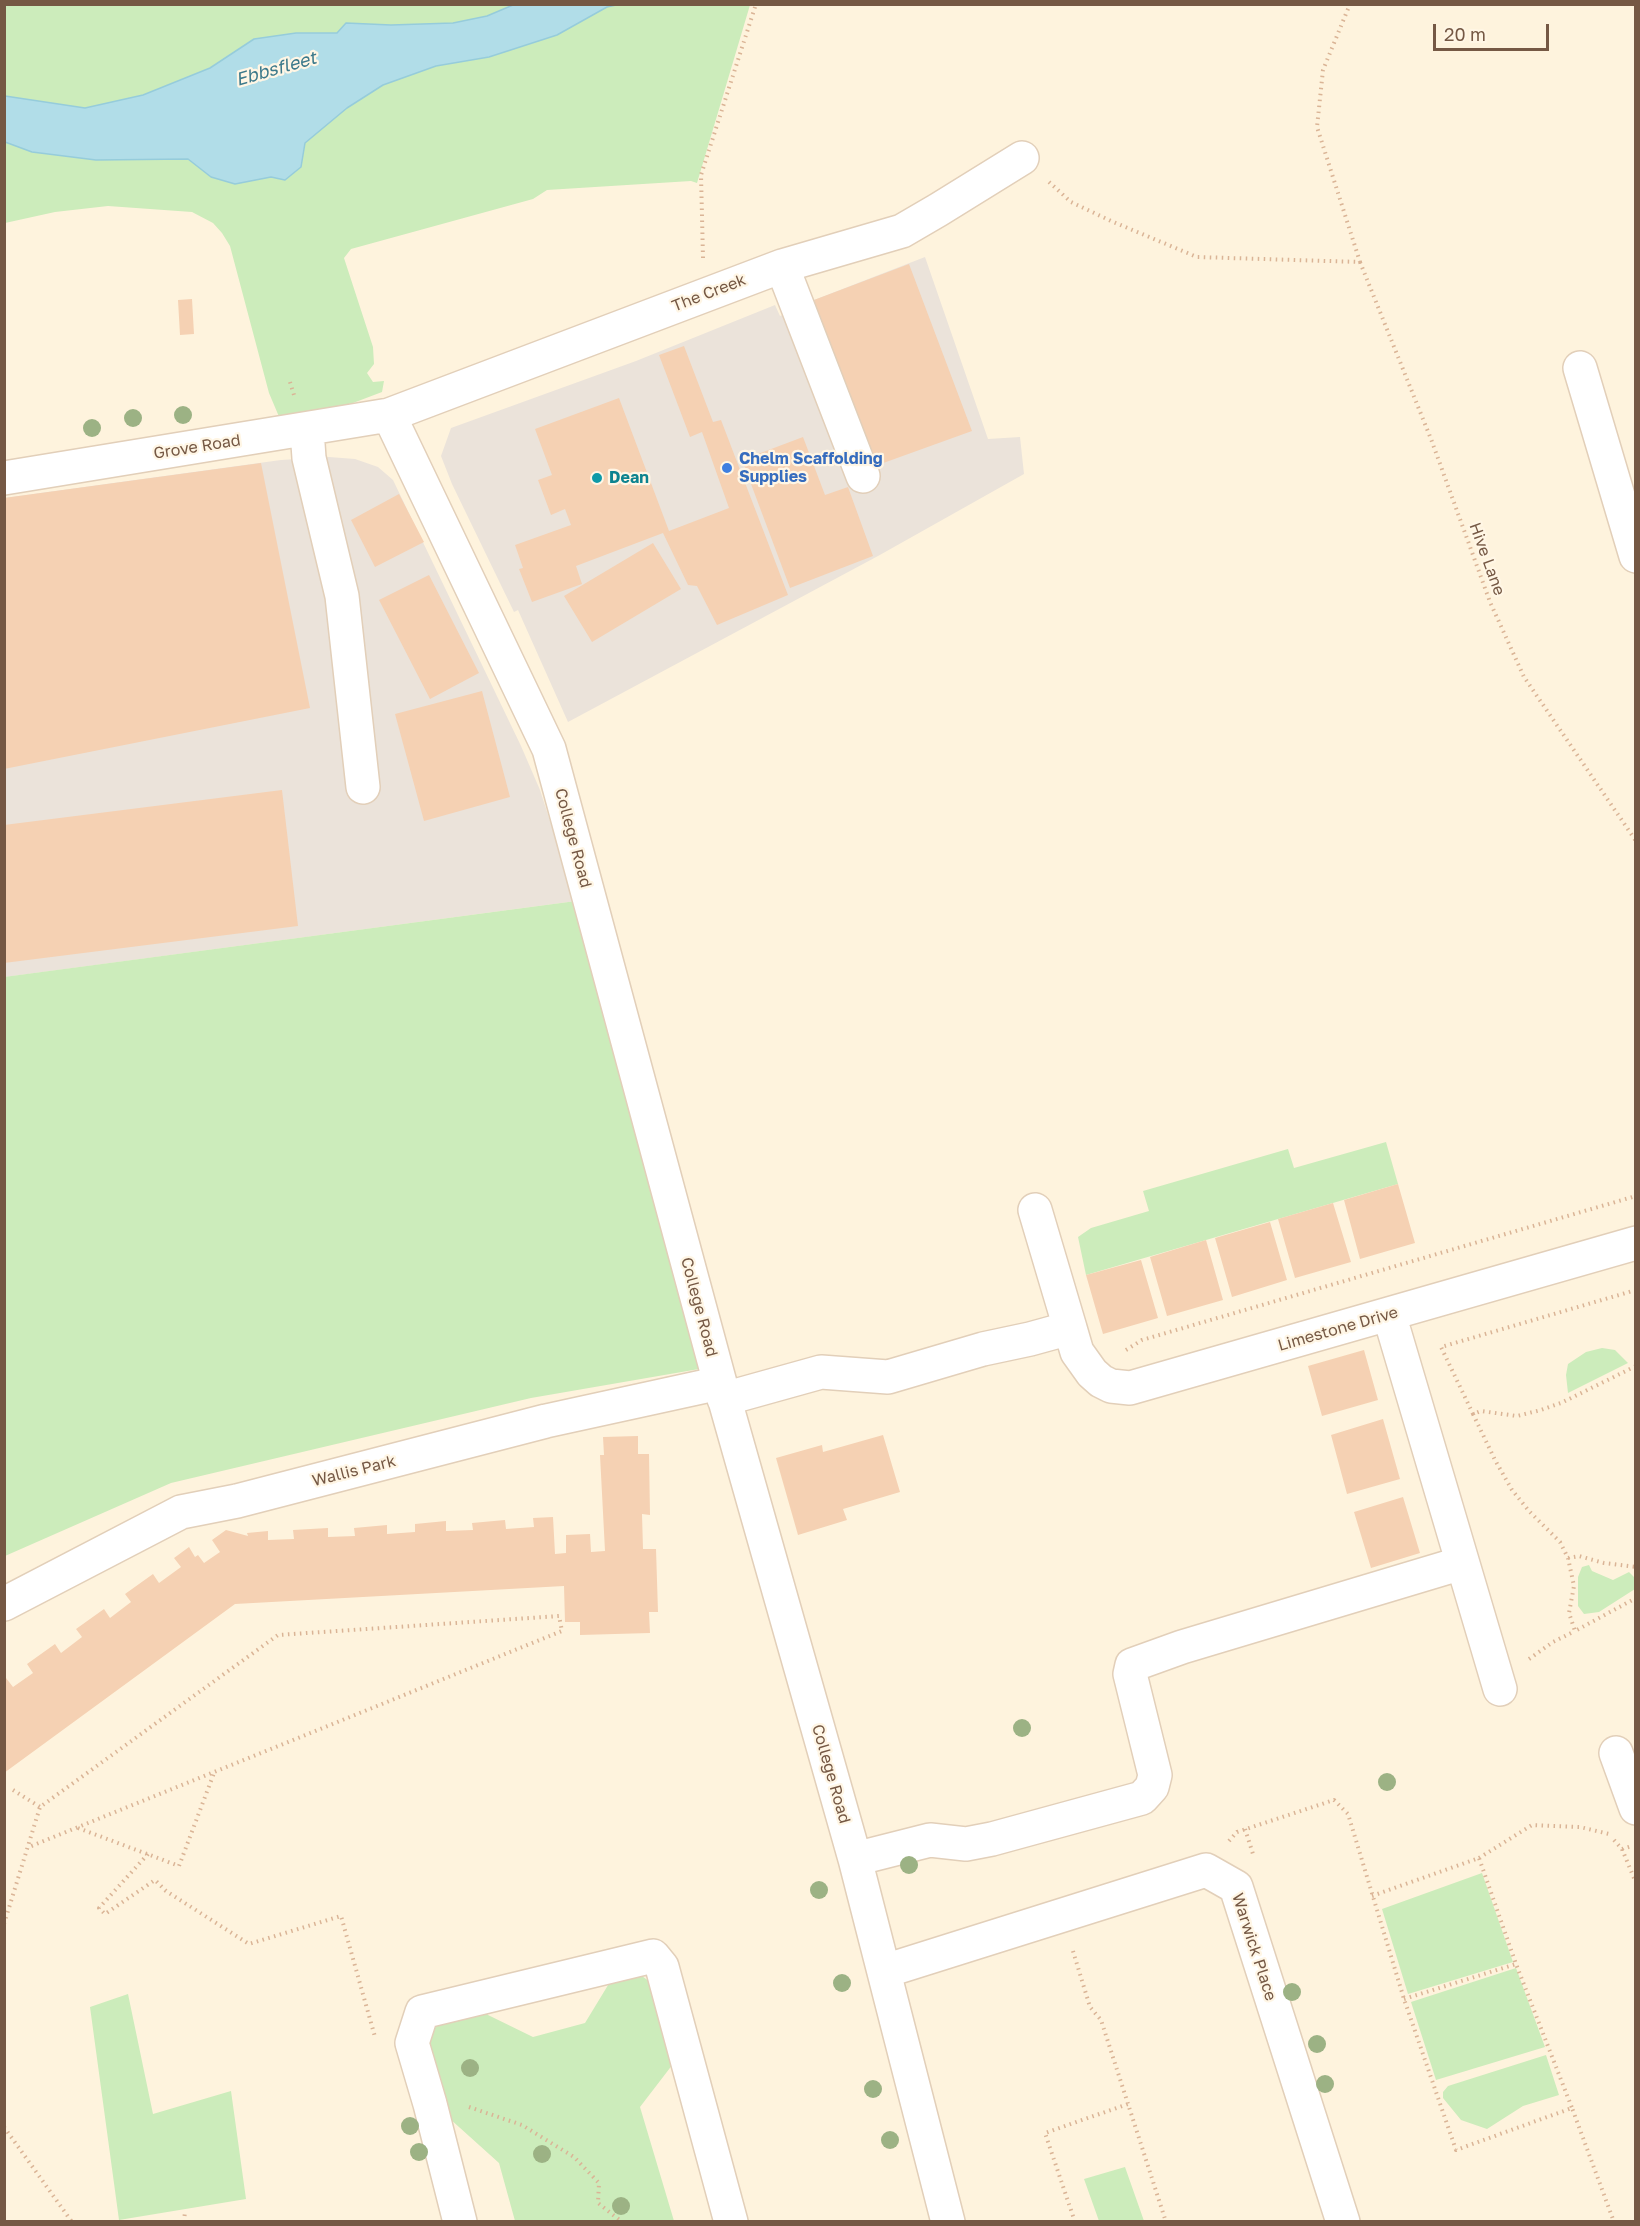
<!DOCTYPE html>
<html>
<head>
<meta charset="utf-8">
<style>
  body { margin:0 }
  #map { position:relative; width:1640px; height:2226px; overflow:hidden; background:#fef3dd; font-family:"Golos Text",sans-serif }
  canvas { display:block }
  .frame { position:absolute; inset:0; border:6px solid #755844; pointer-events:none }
  .scale { position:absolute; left:1433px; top:24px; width:116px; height:27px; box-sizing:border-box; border:3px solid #755844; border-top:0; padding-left:8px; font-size:18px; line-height:21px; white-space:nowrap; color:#755844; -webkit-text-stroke:4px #fff6e5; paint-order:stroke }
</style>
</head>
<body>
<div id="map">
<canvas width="1640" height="2226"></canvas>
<div class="frame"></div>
<div class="scale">20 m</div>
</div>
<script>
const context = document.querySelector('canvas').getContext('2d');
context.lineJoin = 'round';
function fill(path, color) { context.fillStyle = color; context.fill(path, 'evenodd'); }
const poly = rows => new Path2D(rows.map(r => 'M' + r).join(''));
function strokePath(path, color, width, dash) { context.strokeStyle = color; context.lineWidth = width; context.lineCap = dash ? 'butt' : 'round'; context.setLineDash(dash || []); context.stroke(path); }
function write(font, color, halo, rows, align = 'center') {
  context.font = font + ' "Golos Text",sans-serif'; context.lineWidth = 4.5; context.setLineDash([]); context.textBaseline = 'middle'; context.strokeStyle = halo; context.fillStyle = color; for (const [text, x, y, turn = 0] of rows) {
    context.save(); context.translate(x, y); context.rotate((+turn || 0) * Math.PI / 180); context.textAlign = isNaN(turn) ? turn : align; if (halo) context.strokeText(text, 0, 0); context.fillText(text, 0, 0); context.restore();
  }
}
fill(poly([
  [925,257,988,439,1020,437,1024,474,878,556,568,722,518,610,514,612,452,484,441,456,451,428,636,361,775,305,780,316,814,303,814,300],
  [329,457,355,459,378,467,393,480,521,746,540,790,576,901,5,977,4,498,281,460]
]), '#ebe3da');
fill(poly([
  [4,5,750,5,697,183,691,181,547,190,533,199,351,249,344,258,373,347,374,364,367,373,373,382,384,381,382,392,353,403,280,419,269,393,230,246,222,233,213,223,192,212,108,206,55,212,5,223],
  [576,901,699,1369,531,1398,171,1483,5,1556,4,977],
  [1386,1142,1398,1184,1086,1275,1078,1237,1091,1228,1149,1211,1143,1191,1288,1149,1294,1168],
  [1602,1348,1615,1350,1628,1363,1568,1393,1566,1375,1568,1364,1586,1352],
  [1589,1565,1592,1571,1613,1580,1629,1572,1635,1578,1635,1589,1599,1612,1584,1614,1578,1606,1578,1577,1582,1567],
  [1482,1873,1513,1962,1408,1994,1382,1909],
  [1516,1968,1545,2047,1436,2080,1411,2002],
  [635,1971,657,1987,673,2064,640,2107,674,2221,515,2221,499,2163,449,2118,428,2049,432,2033,441,2019,481,2005,488,2015,533,2037,585,2023,616,1972],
  [128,1994,153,2114,231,2091,246,2199,119,2220,90,2007],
  [1546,2055,1559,2095,1523,2106,1487,2129,1461,2120,1443,2098,1443,2092,1448,2086],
  [1125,2167,1144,2221,1099,2221,1084,2179]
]), '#ccecbb');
const water = poly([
  [513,5,616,5,607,7,557,35,489,57,436,66,383,85,347,108,305,143,301,167,285,180,271,177,235,184,211,177,188,159,96,160,32,152,5,142,5,96,85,108,143,95,210,68,254,39,296,33,337,33,346,23,391,25,453,23,487,16,513,5]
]);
fill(water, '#b1dde8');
strokePath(water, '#96ccdb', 1.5);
fill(poly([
  [909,264,972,431,875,466,814,300],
  [192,299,194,334,180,335,178,300],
  [684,346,713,422,721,420,788,595,717,625,697,586,688,585,663,533,576,566,582,584,532,602,519,569,523,568,515,545,571,525,565,509,551,515,538,480,552,475,535,429,619,398,669,531,729,508,702,432,690,437,659,355],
  [803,437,825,495,848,487,873,556,790,588,742,460],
  [261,463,310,708,4,769,4,498],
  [399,494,424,542,375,567,351,520],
  [653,543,681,589,592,642,564,596],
  [429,575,479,673,430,699,379,600],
  [482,691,510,797,424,821,395,714],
  [282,790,298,926,4,963,4,825],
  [1398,1184,1415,1243,1360,1259,1344,1200],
  [1333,1203,1351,1262,1295,1278,1278,1219],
  [1270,1222,1287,1280,1232,1297,1215,1238],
  [1206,1240,1223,1300,1167,1316,1150,1257],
  [1141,1260,1158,1318,1103,1334,1086,1275],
  [1364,1350,1378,1400,1322,1416,1308,1366],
  [1383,1419,1400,1479,1347,1494,1331,1435],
  [883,1435,900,1492,843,1509,847,1520,798,1535,776,1458,822,1445,823,1452],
  [638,1436,638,1454,649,1454,650,1515,642,1514,643,1549,656,1549,658,1612,649,1612,650,1633,580,1635,580,1622,565,1622,564,1586,235,1604,4,1773,4,1680,6,1678,13,1687,33,1673,27,1664,55,1644,61,1653,82,1637,76,1629,104,1609,110,1618,131,1602,125,1594,153,1574,159,1583,181,1567,174,1558,189,1547,195,1557,198,1555,204,1563,220,1552,212,1540,226,1530,248,1536,247,1533,268,1531,268,1540,294,1539,293,1530,328,1528,328,1537,355,1536,354,1528,387,1525,387,1534,415,1532,415,1524,446,1521,446,1531,473,1530,472,1523,505,1520,506,1529,534,1527,533,1518,553,1517,555,1554,566,1553,566,1535,590,1534,591,1552,605,1551,600,1455,604,1455,603,1437],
  [1403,1497,1420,1553,1371,1568,1354,1512]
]), '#f5d1b3');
const minor = poly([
  [782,266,863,476],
  [1580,368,1636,556],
  [389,415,549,749,720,1383,855,1859,948,2222],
  [307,430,309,458,342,596,363,787],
  [4,478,389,415,782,266,902,231,938,210,1022,158],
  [1389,1314,1500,1689],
  [1070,1328,1077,1352,1092,1373,1101,1381,1111,1386,1130,1388,1636,1243],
  [724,1399,821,1372,888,1377,983,1349,1030,1339,1070,1328,1035,1210],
  [4,1604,181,1512,237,1501,546,1421,720,1383],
  [1616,1753,1636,1808],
  [855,1859,930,1840,966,1844,992,1839,1142,1798,1152,1787,1155,1775,1130,1674,1132,1665,1182,1647,1462,1563],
  [885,1971,1206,1870,1236,1887,1343,2222],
  [460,2222,430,2104,412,2043,422,2012,653,1956,662,1967,731,2222]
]);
strokePath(minor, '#e2cfb9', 36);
strokePath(poly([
  [1049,182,1071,202,1111,221,1197,257,1360,262,1317,127,1323,70,1350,4],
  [703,258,701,175,756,4],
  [1360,262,1431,439,1490,602,1524,677,1636,841],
  [290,382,294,395],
  [1636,1290,1441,1347,1473,1414,1481,1411,1517,1416,1541,1410,1561,1403,1636,1366],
  [1126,1350,1142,1340,1636,1196],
  [1473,1414,1495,1460,1512,1490,1529,1511,1560,1542,1568,1558,1574,1586,1569,1613,1575,1631,1636,1598],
  [1568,1558,1579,1556,1604,1563,1636,1567],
  [1529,1659,1553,1642,1575,1631],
  [13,1790,40,1807],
  [78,1828,179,1866,214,1773],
  [1245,1829,1253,1854],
  [1614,1840,1622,1849,1632,1846],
  [1229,1841,1237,1832,1334,1800,1348,1814,1404,1999,1456,2150,1572,2108,1614,2222],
  [1622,1849,1636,1883],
  [148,1854,99,1908,105,1914,155,1880,166,1891,249,1944,341,1916,375,2037],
  [1479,1858,1532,1825,1580,1827,1609,1834],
  [1372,1896,1479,1858,1516,1964,1572,2108],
  [4,1924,40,1807,278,1635,559,1616,562,1631,29,1847],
  [1073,1951,1090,2007,1101,2020,1166,2222],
  [1404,1999,1516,1964],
  [469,2107,522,2125,574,2157,599,2183,598,2203,622,2222],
  [4,2127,72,2222],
  [184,2222,185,2211],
  [1075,2222,1045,2133,1128,2104]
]), '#dab496', 4, [1.5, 4.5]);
strokePath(minor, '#fff', 33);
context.fillStyle = '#9cb284';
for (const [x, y] of [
  [183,415],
  [133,418],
  [92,428],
  [1022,1728],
  [1387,1782],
  [909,1865],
  [819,1890],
  [842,1983],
  [1292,1992],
  [1317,2044],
  [470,2068],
  [1325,2084],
  [873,2089],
  [410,2126],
  [890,2140],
  [419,2152],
  [542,2154],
  [621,2206]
]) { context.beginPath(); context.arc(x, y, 9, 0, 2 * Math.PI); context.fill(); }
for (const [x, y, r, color] of [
  [727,468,6,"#3f7fe0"],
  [597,478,6,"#0f9aa8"]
]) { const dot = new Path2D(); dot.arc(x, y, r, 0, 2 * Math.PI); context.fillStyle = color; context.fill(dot); strokePath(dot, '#fff6e5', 2); }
write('16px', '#755844', '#fff6e5', [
  ["The Creek",709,293,-21],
  ["Grove Road",197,447,-9],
  ["Hive Lane",1487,559,70],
  ["College Road",573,838,75],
  ["College Road",699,1307,75],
  ["Limestone Drive",1338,1329,-16],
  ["Wallis Park",354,1471,-14],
  ["College Road",831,1774,74],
  ["Warwick Place",1254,1947,72]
]);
write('bold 16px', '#366cbe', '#fff6e5', [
  ["Chelm Scaffolding",739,459],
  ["Supplies",739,477]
], 'left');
write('bold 16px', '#0d838f', '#fff6e5', [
  ["Dean",609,478]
], 'left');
write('italic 18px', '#3c798b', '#fff6e5', [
  ["Ebbsfleet",276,69,-16]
]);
</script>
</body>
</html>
